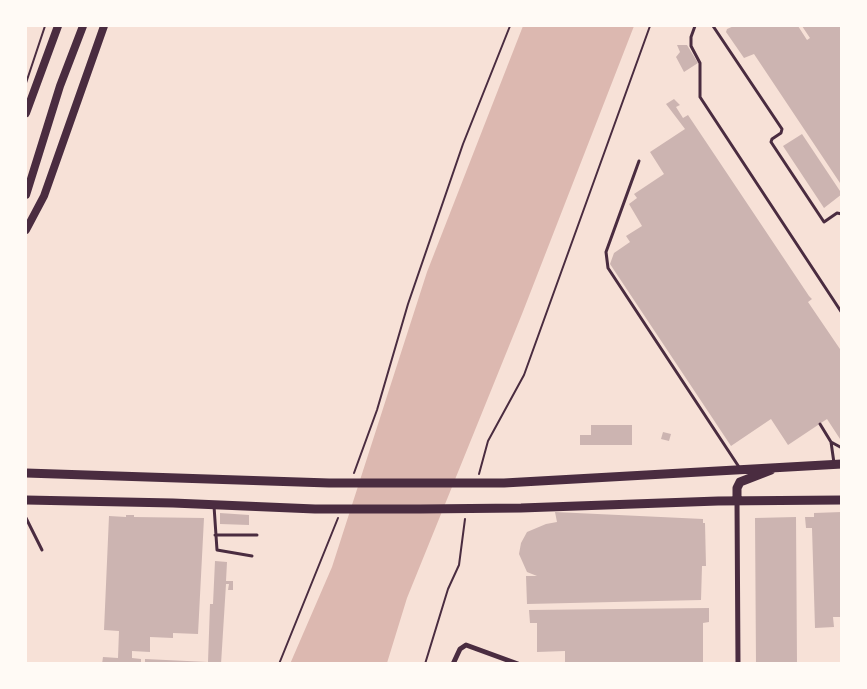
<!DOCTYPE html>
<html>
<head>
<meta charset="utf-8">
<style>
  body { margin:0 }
  #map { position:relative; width:867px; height:689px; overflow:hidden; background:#f7e1d7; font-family:"Noto Serif",serif }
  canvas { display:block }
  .frame { position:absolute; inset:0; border:27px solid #fffaf5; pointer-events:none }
</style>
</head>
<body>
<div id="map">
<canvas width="867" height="689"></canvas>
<div class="frame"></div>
</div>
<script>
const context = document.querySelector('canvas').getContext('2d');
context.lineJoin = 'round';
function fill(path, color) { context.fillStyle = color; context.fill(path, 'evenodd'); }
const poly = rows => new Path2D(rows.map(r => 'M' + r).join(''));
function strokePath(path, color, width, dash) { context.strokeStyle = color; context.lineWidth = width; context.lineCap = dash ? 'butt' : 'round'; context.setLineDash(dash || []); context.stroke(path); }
fill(poly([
  [523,26,634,26,522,314,407,598,387,663,290,664,332,567,427,272]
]), '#dcb8b0');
fill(poly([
  [734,26,798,26,807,40,810,38,802,26,842,26,842,186,754,54,744,58,726,32,727,29],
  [677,45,687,45,698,63,684,72,676,57,680,52],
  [674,99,680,105,676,107,683,118,688,115,809,296,812,299,808,302,842,352,842,442,827,419,788,445,771,419,731,446,610,264,614,253,630,242,626,236,642,226,629,204,637,198,634,194,664,174,650,152,685,129,666,104],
  [802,134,842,194,824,208,783,146],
  [591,425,632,425,632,445,580,445,580,435,591,435],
  [663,432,671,434,669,441,661,439],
  [555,512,703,519,703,523,705,523,706,566,702,566,701,600,527,604,526,576,537,576,527,572,519,554,521,543,527,532,546,524,557,522],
  [842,512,842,617,833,617,834,627,815,628,812,528,806,528,805,517,814,517,814,513],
  [220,513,249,515,249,525,220,524],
  [126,515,134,515,134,517,204,518,198,634,173,633,173,638,150,637,150,652,132,651,132,658,141,659,141,664,102,664,103,657,118,658,119,631,104,630,109,516,126,517],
  [796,517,797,664,756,664,755,518],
  [215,561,227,562,226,581,233,581,233,590,228,590,229,584,226,584,221,664,145,664,145,659,208,662,210,604,213,604],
  [709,608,709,622,703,623,703,664,565,664,565,651,537,652,537,623,530,623,529,610]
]), '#ccb4b1');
strokePath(poly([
  [26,83,45,26],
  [354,473,377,410,408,304,463,144,510,26],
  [479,474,488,441,524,375,650,26],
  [279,664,338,518],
  [425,664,448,589,459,565,465,519]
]), '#4a2c40', 2);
strokePath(poly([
  [695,26,691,37,691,46,700,63,700,97,842,313],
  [713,26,782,129,781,133,772,139,771,142,824,222,837,213,842,214],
  [639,161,606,252,608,268,739,467],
  [820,424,831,442,834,463],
  [831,442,842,448],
  [214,506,217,550,252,556],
  [26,518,42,550],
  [215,535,257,535]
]), '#4a2c40', 3);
strokePath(poly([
  [737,501,738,664],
  [453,664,460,649,466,645,518,664]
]), '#4a2c40', 5);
strokePath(poly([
  [26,113,58,26],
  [26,195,60,86,83,26],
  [26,230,44,196,104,26]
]), '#4a2c40', 8);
strokePath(poly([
  [26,473,329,483,504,483,842,464],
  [26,500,173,503,315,509,420,509,521,508,718,501,842,500],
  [737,501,737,488,740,482,771,470]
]), '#4a2c40', 9);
</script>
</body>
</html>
